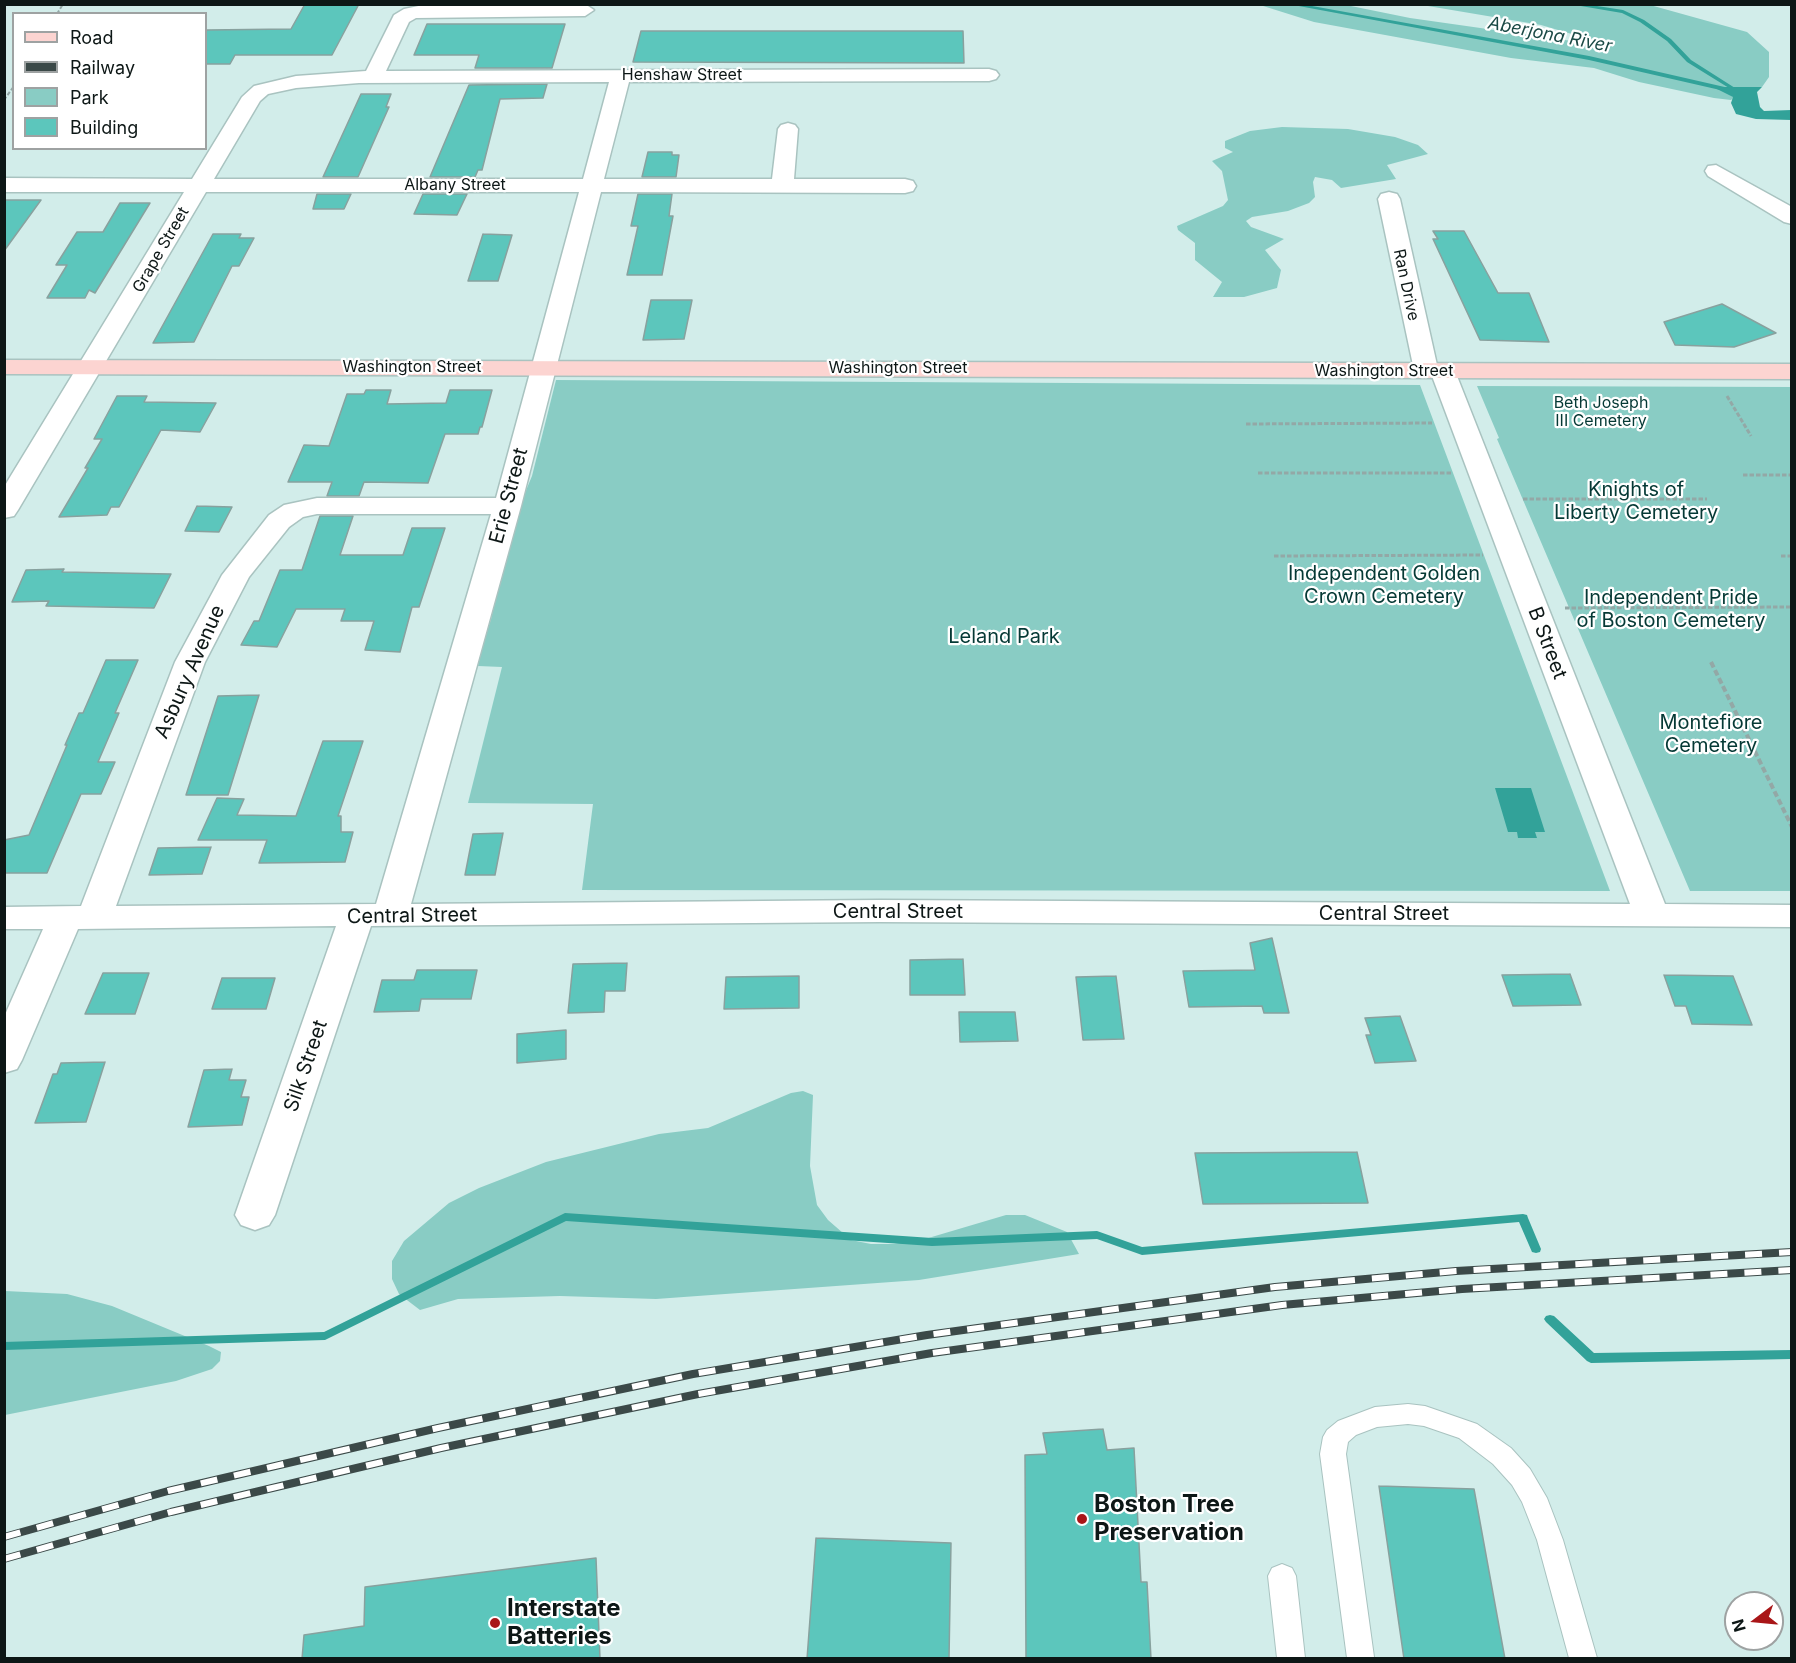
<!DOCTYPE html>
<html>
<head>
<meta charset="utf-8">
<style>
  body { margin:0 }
  #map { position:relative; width:1796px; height:1663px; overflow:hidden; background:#d2edea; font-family:Inter,sans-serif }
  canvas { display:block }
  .frame { position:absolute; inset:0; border:6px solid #0d1716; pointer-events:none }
  .legend { position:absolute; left:12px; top:12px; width:195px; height:138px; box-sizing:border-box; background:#fff; border:2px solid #9ea2a2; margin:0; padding:8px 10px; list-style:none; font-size:18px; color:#0d1716 }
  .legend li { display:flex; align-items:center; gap:12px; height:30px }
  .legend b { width:30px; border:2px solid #9ea2a2 }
  .north { position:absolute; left:1724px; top:1591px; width:60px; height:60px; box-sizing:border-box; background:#fff; border:2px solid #9ea2a2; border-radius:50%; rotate:254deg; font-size:16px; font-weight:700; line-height:24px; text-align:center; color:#0d1716 }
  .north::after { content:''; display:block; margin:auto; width:21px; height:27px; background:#a91618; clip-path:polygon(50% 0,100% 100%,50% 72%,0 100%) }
</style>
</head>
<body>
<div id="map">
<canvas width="1796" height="1663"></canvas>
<div class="frame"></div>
<ul class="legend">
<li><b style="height:8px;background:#fcd4d1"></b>Road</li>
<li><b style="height:8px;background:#3b4948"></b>Railway</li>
<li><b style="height:16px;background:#89ccc4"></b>Park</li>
<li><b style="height:16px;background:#5cc6bc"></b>Building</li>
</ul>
<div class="north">N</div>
</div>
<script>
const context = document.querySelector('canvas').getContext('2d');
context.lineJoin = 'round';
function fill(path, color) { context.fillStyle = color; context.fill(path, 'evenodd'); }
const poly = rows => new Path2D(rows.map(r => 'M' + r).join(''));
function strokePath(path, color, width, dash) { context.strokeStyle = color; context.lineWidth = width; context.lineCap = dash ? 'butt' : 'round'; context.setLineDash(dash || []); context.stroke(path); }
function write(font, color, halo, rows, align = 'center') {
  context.font = font + ' Inter,sans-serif'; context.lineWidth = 4.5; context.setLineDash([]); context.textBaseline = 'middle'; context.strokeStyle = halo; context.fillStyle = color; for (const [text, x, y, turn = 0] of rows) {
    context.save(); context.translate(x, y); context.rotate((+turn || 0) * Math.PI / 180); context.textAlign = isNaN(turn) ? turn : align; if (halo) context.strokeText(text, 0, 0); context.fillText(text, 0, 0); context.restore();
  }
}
fill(poly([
  [1260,5,1346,5,1410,18,1593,44,1599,42,1541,25,1422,5,1650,5,1747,32,1769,52,1769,77,1762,87,1717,87,1734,97,1731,100,1714,98,1639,82,1594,68,1511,58,1314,22],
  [1282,127,1348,129,1395,137,1418,145,1428,154,1387,165,1396,179,1341,188,1332,180,1315,177,1313,182,1315,197,1309,203,1288,211,1252,217,1246,221,1251,227,1284,239,1265,250,1281,270,1277,288,1244,297,1213,297,1222,282,1195,260,1195,243,1178,230,1177,226,1223,206,1228,200,1222,171,1212,161,1233,152,1225,148,1225,141,1250,131],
  [556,380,1420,385,1610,891,582,890,593,804,468,803,502,667,478,666,482,647,491,619,512,524,532,476],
  [1477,386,1791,387,1791,891,1690,891,1497,439,1499,438],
  [803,1091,813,1095,810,1166,817,1205,828,1220,851,1240,871,1244,894,1244,925,1239,1006,1215,1025,1215,1067,1232,1079,1254,919,1280,656,1299,560,1296,458,1299,420,1310,399,1294,392,1279,392,1261,404,1241,449,1203,479,1188,546,1162,659,1134,708,1128,791,1093],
  [5,1291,67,1294,112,1306,209,1346,221,1352,220,1361,212,1369,176,1381,5,1415]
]), '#89ccc4');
fill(poly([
  [1717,87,1762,87,1757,92,1760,107,1764,111,1791,110,1791,120,1756,119,1736,114,1731,103,1733,97,1717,89],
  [1495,788,1531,788,1545,832,1535,832,1537,838,1518,838,1517,832,1508,832]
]), '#32a299');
fill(poly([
  [1288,4,1301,4,1589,56,1729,88,1687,62,1667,41,1640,22,1622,13,1569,4,1584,4,1623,10,1644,20,1671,39,1691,60,1735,88,1729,92,1589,60,1288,4],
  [565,1213,932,1238,1097,1231,1142,1247,1523,1214,1527,1215,1528,1218,1541,1249,1540,1252,1536,1253,1532,1252,1519,1222,1142,1255,1097,1239,932,1246,566,1221,325,1340,4,1350,4,1342,324,1332,565,1213],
  [1550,1315,1554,1316,1594,1353,1792,1350,1792,1359,1591,1363,1587,1361,1546,1322,1544,1319,1546,1316,1550,1315]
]), '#32a299');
const building = poly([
  [305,4,359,4,332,55,235,55,230,64,206,64,206,30,291,29,305,4],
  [427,24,565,24,552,68,475,68,479,55,414,55,427,24],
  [641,31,963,31,964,63,633,62,641,31],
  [547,84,543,98,500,99,482,170,478,170,475,177,430,177,469,85,547,84],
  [361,94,391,94,386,107,389,107,358,177,323,177,361,94],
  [648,152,672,152,672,155,679,155,676,177,642,177,648,152],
  [317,194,351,194,344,209,313,209,317,194],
  [423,194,467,194,457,215,414,214,423,194],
  [638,194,672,194,669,216,673,216,662,275,627,275,638,226,631,226,638,194],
  [4,200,41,200,4,251,4,200],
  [120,203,150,203,95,293,89,290,85,298,47,298,67,265,56,265,77,232,103,232,120,203],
  [1433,231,1464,231,1498,293,1529,293,1549,342,1480,340,1433,239,1438,239,1433,231],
  [213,234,241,234,239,238,254,238,239,266,232,266,194,342,153,343,213,234],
  [483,234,512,235,498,281,468,281,483,234],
  [651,300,692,300,684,339,643,340,651,300],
  [1722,304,1776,333,1734,347,1675,345,1664,322,1722,304],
  [366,390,391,390,387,404,446,403,450,390,492,390,482,427,480,427,478,434,445,434,428,483,364,482,359,496,327,496,332,482,288,482,304,445,329,446,347,394,364,394,366,390],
  [117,396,147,396,144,402,216,403,200,432,161,430,119,507,111,507,107,515,59,517,88,468,85,468,102,439,94,439,117,396],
  [197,506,232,507,219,532,185,531,197,506],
  [320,516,353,516,340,555,403,555,412,528,445,528,419,607,412,607,400,652,365,650,374,621,341,621,345,609,296,609,277,647,241,645,254,621,259,621,280,570,302,570,320,516],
  [64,569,62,572,171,574,154,608,46,606,49,601,12,602,26,570,64,569],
  [106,660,138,660,115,713,119,713,98,762,115,762,101,794,81,794,47,873,4,873,4,840,29,835,67,745,65,745,79,713,83,713,106,660],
  [259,695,228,795,186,795,218,696,259,695],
  [323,741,363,741,338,816,341,816,341,832,353,832,345,862,259,863,267,840,198,840,217,798,244,799,237,815,296,816,323,741],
  [503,833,495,875,465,875,473,834,503,833],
  [211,847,202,874,149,875,158,848,211,847],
  [1272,938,1289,1013,1264,1013,1262,1006,1189,1007,1183,971,1255,970,1250,943,1272,938],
  [963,959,965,995,910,995,910,960,963,959],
  [627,963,625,991,605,991,604,1012,568,1013,573,964,627,963],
  [417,970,477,970,471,999,421,999,419,1011,374,1012,382,980,414,980,417,970],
  [103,973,149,973,135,1014,85,1014,103,973],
  [1570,974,1581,1005,1513,1006,1502,975,1570,974],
  [1664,975,1733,976,1752,1025,1692,1024,1686,1006,1675,1006,1664,975],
  [799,976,799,1008,724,1009,726,977,799,976],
  [1116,976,1124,1039,1083,1040,1076,977,1116,976],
  [222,978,275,978,266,1009,212,1009,222,978],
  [959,1012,1015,1012,1018,1041,960,1042,959,1012],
  [1400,1016,1416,1061,1375,1063,1366,1035,1371,1035,1365,1018,1400,1016],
  [566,1030,566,1059,517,1063,517,1034,566,1030],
  [105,1062,86,1122,35,1123,53,1074,57,1074,61,1063,105,1062],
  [232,1069,229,1080,246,1080,241,1097,249,1097,242,1125,188,1127,204,1070,232,1069],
  [1357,1152,1368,1203,1203,1204,1195,1153,1357,1152],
  [1103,1429,1107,1450,1134,1448,1141,1582,1147,1582,1151,1659,1026,1659,1025,1455,1047,1454,1043,1433,1103,1429],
  [1379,1486,1474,1489,1505,1659,1404,1659,1379,1486],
  [816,1538,951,1543,949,1659,807,1659,816,1538],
  [596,1558,600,1659,302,1659,304,1635,364,1626,365,1587,596,1558]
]);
fill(building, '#5cc6bc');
strokePath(building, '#88a19e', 1.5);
const lane = poly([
  [1408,1404,1425,1406,1477,1424,1511,1448,1530,1469,1547,1498,1563,1540,1597,1658,1569,1658,1537,1540,1522,1502,1512,1485,1493,1464,1459,1438,1424,1426,1408,1424,1377,1427,1356,1435,1348,1442,1346,1454,1374,1657,1347,1658,1320,1454,1323,1437,1327,1430,1338,1421,1375,1407,1408,1404],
  [1282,1564,1292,1568,1296,1576,1305,1658,1277,1658,1268,1576,1272,1568,1282,1564]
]);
const street = poly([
  [428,4,585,4,594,10,585,16,416,18,409,22,386,71,989,69,996,71,999,75,996,79,989,81,629,82,604,179,772,179,778,129,781,125,788,123,795,125,798,129,794,179,905,179,913,181,916,186,913,191,905,193,601,192,521,506,411,904,880,900,1630,904,1432,376,1417,375,1414,370,1378,199,1381,194,1389,192,1397,194,1400,199,1437,365,1452,366,1455,371,1665,904,1792,905,1792,927,880,922,371,926,275,1215,269,1225,255,1230,241,1225,235,1215,336,926,78,929,22,1060,17,1069,4,1073,4,1017,43,929,4,929,4,907,81,906,175,662,222,575,269,515,284,505,317,498,496,498,579,192,206,192,18,510,14,516,4,518,4,487,184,192,4,192,4,178,192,179,242,97,254,86,296,76,366,71,394,15,404,9,428,4],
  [609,82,583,179,214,179,260,101,268,94,296,88,359,83,609,82],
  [317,514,491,514,376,904,116,906,205,662,249,577,289,527,303,517,317,514],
  [1716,165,1792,207,1792,224,1784,222,1708,176,1705,171,1708,166,1716,165]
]);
const secondary = poly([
  [4,360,1792,364,1792,379,4,374,4,360]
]);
strokePath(lane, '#a9c3c0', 2);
strokePath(street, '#a9c3c0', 3);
strokePath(secondary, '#a9c3c0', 3);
strokePath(poly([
  [57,14,63,4],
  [4,100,14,86]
]), '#93a8a6', 2, [4, 2]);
strokePath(poly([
  [1727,396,1751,436],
  [1246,424,1432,423],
  [1258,473,1452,473],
  [1743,475,1792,475],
  [1523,499,1707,499],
  [1274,556,1483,555],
  [1781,556,1792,556],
  [1565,608,1790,607]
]), '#93a8a6', 3, [4.5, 2]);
strokePath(poly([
  [1711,662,1792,827]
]), '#93a8a6', 4, [6, 3]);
fill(lane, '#fff');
fill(street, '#fff');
fill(secondary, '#fcd4d1');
const rail = poly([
  [4,1537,168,1491,438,1428,693,1374,927,1335,1275,1287,1456,1271,1792,1252],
  [4,1559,171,1512,441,1448,698,1394,932,1353,1282,1305,1462,1289,1792,1270]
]);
strokePath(rail, '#3b4948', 8);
strokePath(rail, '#fff', 6, [17]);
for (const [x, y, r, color] of [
  [1082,1519,6,"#a91618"],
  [495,1623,6,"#a91618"]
]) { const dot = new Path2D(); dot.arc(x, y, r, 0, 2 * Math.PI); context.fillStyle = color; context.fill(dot); strokePath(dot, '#fff', 2); }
write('16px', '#0d1716', '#fff', [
  ["Henshaw Street",682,75],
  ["Albany Street",455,185],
  ["Grape Street",161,250,-60],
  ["Ran Drive",1406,285,78],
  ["Washington Street",412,367],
  ["Washington Street",898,368],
  ["Washington Street",1384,371]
]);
write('16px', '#053935', '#fff', [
  ["Beth Joseph",1601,403],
  ["III Cemetery",1601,421]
]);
write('italic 18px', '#1b4a46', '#fff', [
  ["Aberjona River",1550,35,11]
]);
write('20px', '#053935', '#fff', [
  ["Knights of",1636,490],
  ["Liberty Cemetery",1636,513],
  ["Independent Golden",1384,574],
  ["Crown Cemetery",1384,597],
  ["Independent Pride",1671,598],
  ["of Boston Cemetery",1671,621],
  ["Leland Park",1004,637],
  ["Montefiore",1711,723],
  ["Cemetery",1711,746]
]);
write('20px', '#0d1716', '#fff', [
  ["Erie Street",509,496,-75],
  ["B Street",1547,643,69],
  ["Asbury Avenue",190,672,-66],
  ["Central Street",898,912],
  ["Central Street",1384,914],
  ["Central Street",412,916,-1],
  ["Silk Street",306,1066,-71]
]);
write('bold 24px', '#0d1716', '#fff', [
  ["Boston Tree",1094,1505],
  ["Preservation",1094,1533],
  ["Interstate",507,1609],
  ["Batteries",507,1637]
], 'left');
</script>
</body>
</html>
